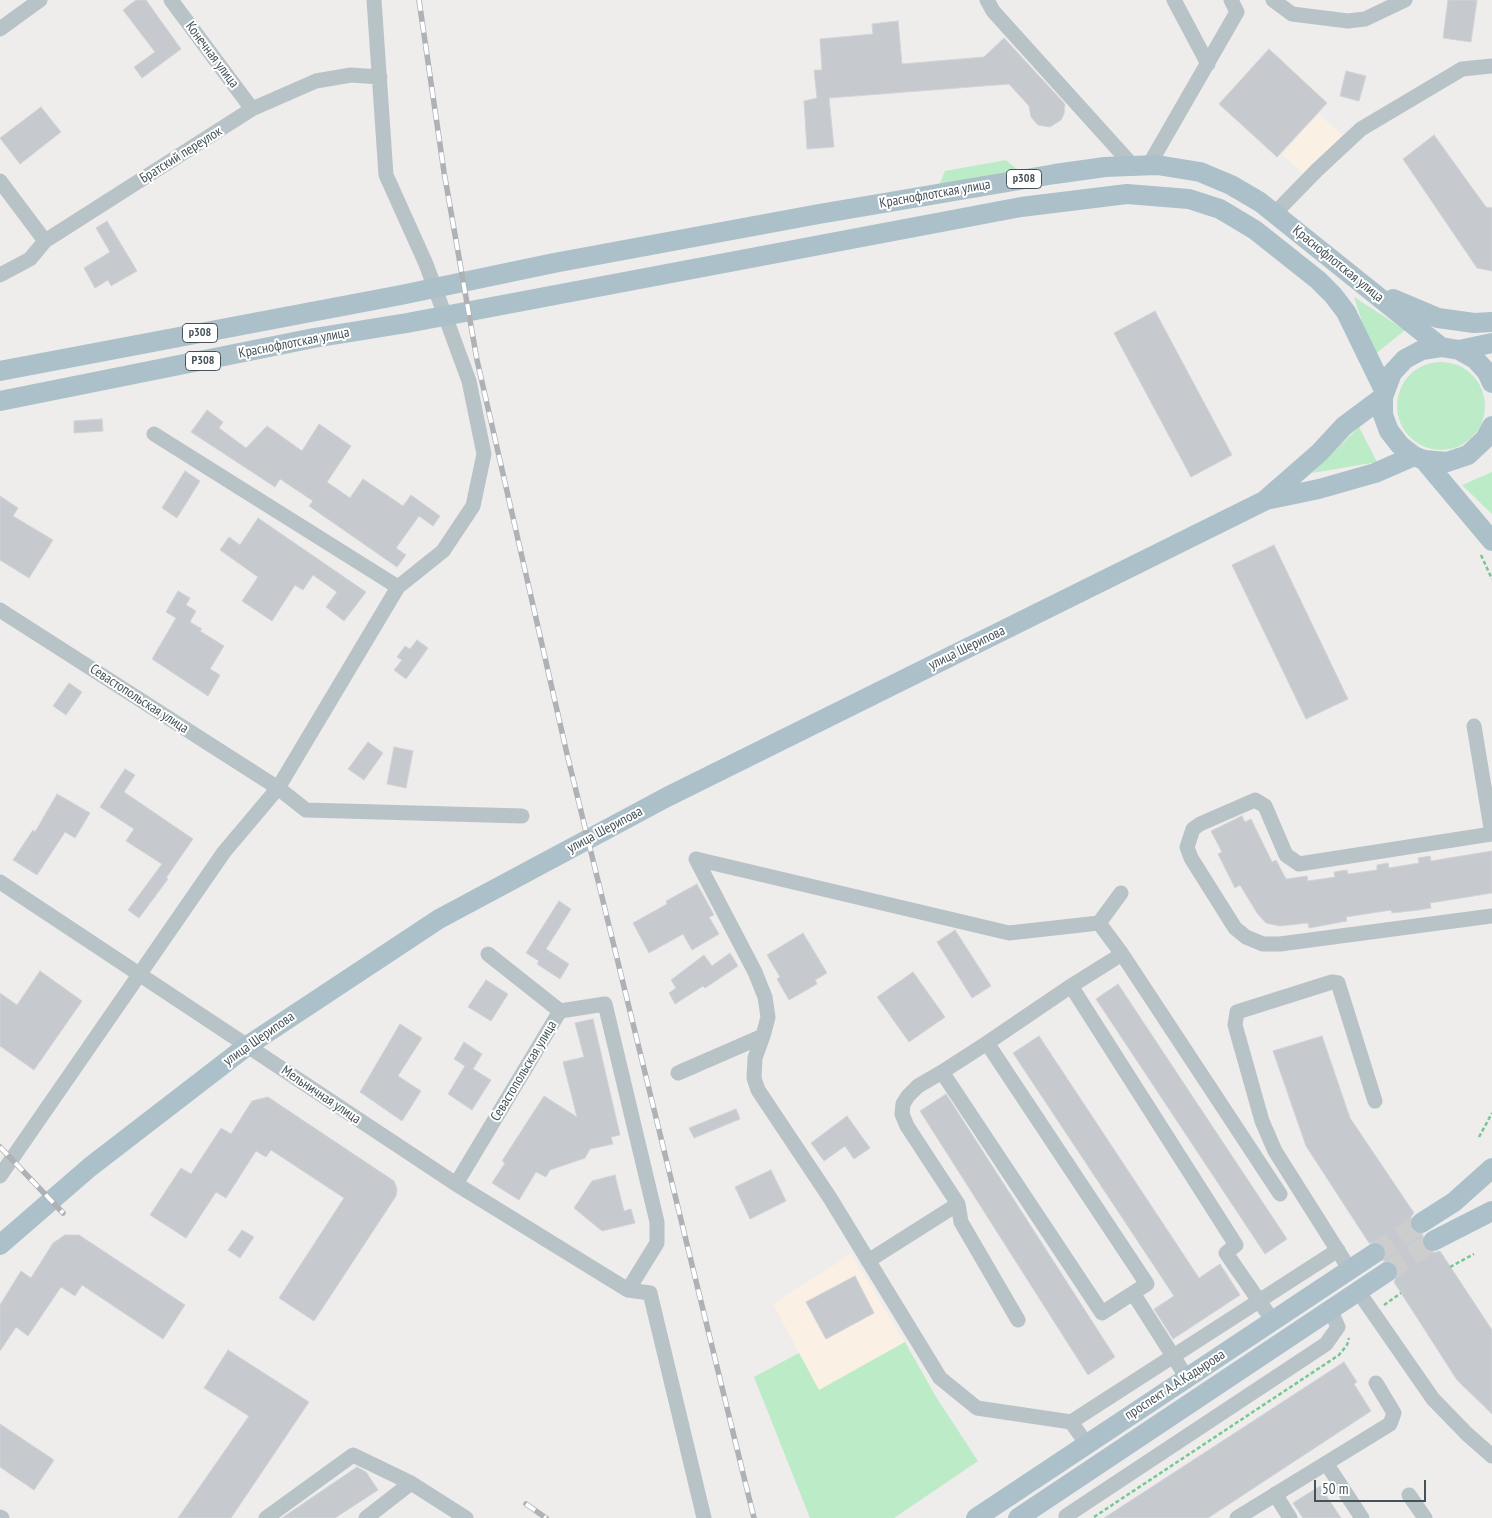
<!DOCTYPE html>
<html>
<head>
<meta charset="utf-8">
<style>
  body { margin:0 }
  #map { position:relative; width:1492px; height:1518px; overflow:hidden; background:#efecec; font-family:"PT Sans Narrow",sans-serif }
  canvas { display:block }
  .scale { position:absolute; left:1314px; top:1480px; width:112px; height:22px; box-sizing:border-box; border:2px solid #455258; border-top:0; padding-left:6px; font-size:15px; line-height:18px; white-space:nowrap; color:#455258; -webkit-text-stroke:4px #fff; paint-order:stroke }
</style>
</head>
<body>
<div id="map">
<canvas width="1492" height="1518"></canvas>
<div class="scale">50 m</div>
</div>
<script>
const context = document.querySelector('canvas').getContext('2d');
context.lineJoin = 'round';
function fill(path, color) { context.fillStyle = color; context.fill(path, 'evenodd'); }
const poly = rows => new Path2D(rows.map(r => 'M' + r).join(''));
function strokePath(path, color, width, dash) { context.strokeStyle = color; context.lineWidth = width; context.lineCap = dash ? 'butt' : 'round'; context.setLineDash(dash || []); context.stroke(path); }
function write(font, color, halo, rows, align = 'center') {
  context.font = font + ' "PT Sans Narrow",sans-serif'; context.lineWidth = 4; context.setLineDash([]); context.textBaseline = 'middle'; context.strokeStyle = halo; context.fillStyle = color; for (const [text, x, y, turn = 0] of rows) {
    context.save(); context.translate(x, y); context.rotate((+turn || 0) * Math.PI / 180); context.textAlign = isNaN(turn) ? turn : align; if (halo) context.strokeText(text, 0, 0); context.fillText(text, 0, 0); context.restore();
  }
}
fill(poly([
  [1319,114,1342,135,1306,176,1282,154],
  [851,1254,905,1342,819,1390,773,1304]
]), '#faf0e4');
fill(poly([
  [1006,160,1020,172,938,188,945,171],
  [1354,297,1405,330,1373,356],
  '1397 406a44 44 0 1 1 88 0a44 44 0 1 1-88 0Z',
  [1359,427,1377,462,1312,473],
  [1492,472,1492,514,1462,485],
  [905,1342,936,1397,978,1461,894,1518,810,1518,754,1377,799,1353,819,1390]
]), '#bbebc7');
const building = poly([
  [136,0,146,0,181,49,142,78,134,67,155,52,123,10,136,0],
  [1448,0,1477,0,1471,42,1443,38,1448,0],
  [898,21,902,64,984,57,1004,38,1065,104,1064,114,1061,120,1050,127,1038,125,1031,117,1029,106,1009,84,829,98,834,147,807,149,804,101,817,98,814,70,822,70,820,39,873,34,872,24,898,21],
  [1269,49,1327,103,1277,157,1219,104,1269,49],
  [1346,71,1366,76,1359,101,1340,96,1346,71],
  [41,107,61,132,20,164,0,138,41,107],
  [1434,135,1486,207,1492,208,1492,271,1477,268,1403,159,1434,135],
  [107,221,137,271,111,286,108,280,95,288,84,268,110,252,96,228,107,221],
  [1155,311,1232,455,1191,477,1114,333,1155,311],
  [207,410,223,422,219,428,246,448,267,426,302,451,319,424,351,446,327,482,350,498,363,479,403,506,411,495,440,516,433,526,419,516,396,548,406,555,397,567,309,506,313,501,280,479,275,487,191,432,207,410],
  [102,419,103,431,74,433,74,421,102,419],
  [185,471,200,481,177,518,162,508,185,471],
  [0,496,18,508,13,516,53,540,29,578,0,560,0,496],
  [258,518,366,592,344,621,326,607,337,592,313,575,303,590,295,585,272,621,242,601,258,577,220,550,229,537,240,545,258,518],
  [1274,545,1348,699,1306,719,1232,565,1274,545],
  [178,591,190,598,186,605,196,611,190,622,202,629,200,631,224,646,210,669,220,675,208,696,152,659,176,618,166,612,178,591],
  [417,640,428,648,406,679,394,670,402,660,397,657,405,646,410,649,417,640],
  [69,683,82,692,66,715,53,706,69,683],
  [368,742,383,753,364,780,348,769,368,742],
  [394,747,413,751,406,788,387,784,394,747],
  [125,769,135,775,124,792,193,839,166,878,168,879,139,918,128,910,162,864,126,841,134,829,100,807,125,769],
  [57,794,90,813,75,838,65,832,37,875,13,860,33,830,35,832,57,794],
  [1242,816,1245,822,1251,819,1272,862,1276,860,1286,879,1307,876,1308,881,1335,877,1334,872,1347,870,1348,874,1377,870,1377,865,1388,863,1389,868,1419,863,1418,858,1430,856,1431,861,1492,851,1492,893,1430,903,1431,908,1419,910,1392,913,1391,910,1346,917,1347,921,1309,928,1308,923,1280,926,1266,923,1257,913,1240,885,1235,888,1218,854,1222,852,1211,831,1242,816],
  [697,884,714,915,709,917,719,934,692,950,683,934,649,953,633,923,667,904,666,901,697,884],
  [559,901,571,909,546,949,569,964,560,979,537,964,539,961,526,953,559,901],
  [955,930,991,986,972,998,937,942,955,930],
  [803,933,827,973,815,980,817,984,789,1000,777,979,780,977,767,955,803,933],
  [730,953,738,966,705,988,703,986,675,1004,669,993,676,988,671,980,704,955,712,966,730,953],
  [40,971,82,1001,34,1070,0,1046,0,993,17,1005,40,971],
  [913,972,945,1017,909,1042,877,997,913,972],
  [486,980,508,994,491,1021,468,1007,486,980],
  [1118,984,1287,1239,1265,1254,1096,999,1118,984],
  [593,1019,620,1135,611,1137,613,1144,590,1149,585,1158,550,1170,546,1177,536,1172,519,1200,492,1183,505,1163,502,1161,544,1096,577,1117,563,1062,584,1057,575,1023,593,1019],
  [400,1024,422,1038,398,1076,421,1091,402,1121,360,1092,400,1024],
  [1039,1036,1199,1278,1220,1264,1240,1295,1173,1339,1154,1309,1174,1296,1013,1053,1039,1036],
  [1322,1036,1350,1118,1414,1213,1410,1218,1411,1229,1416,1234,1423,1234,1421,1241,1426,1251,1433,1253,1440,1251,1492,1330,1492,1414,1457,1380,1394,1282,1399,1271,1393,1262,1383,1261,1387,1253,1385,1247,1380,1242,1369,1243,1306,1146,1273,1051,1322,1036],
  [464,1042,482,1054,473,1069,491,1080,472,1110,448,1094,465,1066,454,1059,464,1042],
  [946,1094,1115,1357,1088,1375,920,1111,946,1094],
  [268,1097,394,1181,397,1189,396,1196,314,1321,279,1298,344,1198,271,1150,266,1157,256,1151,226,1198,216,1192,186,1238,150,1215,181,1168,191,1174,221,1128,231,1134,252,1101,268,1097],
  [736,1109,740,1119,694,1138,689,1128,736,1109],
  [847,1116,870,1148,854,1159,845,1146,824,1161,811,1143,847,1116],
  [771,1170,786,1201,750,1219,735,1187,771,1170],
  [615,1175,624,1211,631,1209,635,1223,602,1231,574,1208,592,1181,615,1175],
  [242,1230,254,1237,240,1258,228,1250,242,1230],
  [65,1235,79,1235,185,1305,163,1339,82,1285,75,1296,61,1287,28,1336,16,1327,0,1351,0,1305,21,1271,31,1278,53,1243,65,1235],
  [855,1276,874,1313,826,1339,806,1302,855,1276],
  [228,1350,309,1402,231,1518,178,1518,249,1416,204,1388,228,1350],
  [1344,1362,1357,1382,1354,1384,1371,1411,1208,1518,1104,1518,1344,1362],
  [0,1424,54,1460,34,1490,0,1467,0,1424],
  [357,1467,366,1472,378,1490,335,1518,282,1518,357,1467],
  [1320,1486,1341,1518,1303,1518,1293,1503,1320,1486]
]);
fill(building, '#c6cacf');
strokePath(building, '#d0d3d7', 1);
strokePath(poly([
  [1375,1253,1421,1223],
  [1387,1272,1433,1241]
]), '#cdcdce', 20, [20, 10]);
strokePath(poly([
  [1481,555,1492,579],
  [1479,1137,1492,1113],
  [1450,1267,1474,1254],
  [1384,1305,1401,1293],
  [1094,1517,1339,1355,1347,1345,1349,1338]
]), '#76c793', 2.5, [4, 2.5]);
strokePath(poly([
  [171,0,252,109],
  [987,0,993,11,1133,166],
  [1174,0,1208,64],
  [1273,0,1292,14,1348,21,1365,19,1405,0],
  [0,29,40,0],
  [1149,165,1237,12,1231,0],
  [0,181,45,241],
  [1275,213,1317,170,1361,129,1462,69,1492,66],
  [0,275,30,259,45,241,252,109,316,81,351,75,380,77],
  [154,434,398,587],
  [0,610,278,788,398,587,443,551,473,506,484,454,469,381,426,264,386,175,374,0],
  [1474,726,1492,834],
  [1492,834,1299,864,1286,855,1265,806,1255,800,1200,824,1193,829,1187,847,1191,858,1235,928,1246,937,1263,944,1280,944,1492,916],
  [696,859,1009,933,1099,923,1121,893],
  [0,882,456,1184,628,1290,650,1293,704,1518],
  [1099,923,1122,954,1280,1194],
  [1122,954,1071,986,1236,1245,1226,1253,1273,1321],
  [560,1011,605,1004,657,1222,657,1243,628,1290],
  [763,1036,755,1058,754,1078,758,1090,830,1198,940,1378,977,1408,1071,1422,1086,1443],
  [987,1043,942,1072,1102,1313,1147,1284,987,1043,1071,986],
  [942,1072,918,1086,908,1096,903,1104,902,1114,907,1126,958,1204,961,1222,1018,1320],
  [678,1073,763,1036,768,1017,765,997,755,972,696,859],
  [0,1176,224,852,278,788,306,810,522,816],
  [456,1184,560,1011,488,954],
  [868,1261,958,1204],
  [1350,1270,1275,1151,1262,1121,1235,1025,1237,1012,1332,982,1338,983,1375,1101],
  [1358,1291,1433,1399,1467,1434,1492,1456],
  [1133,1293,1187,1378],
  [1071,1422,1338,1250],
  [1326,1463,1362,1518],
  [1275,1494,1290,1518],
  [1409,1495,1425,1518],
  [1066,1516,1326,1344,1338,1327,1330,1309],
  [0,1517,2,1518],
  [266,1518,353,1455,411,1483],
  [366,1518,411,1483,466,1518],
  [1237,1518,1390,1424,1394,1413,1376,1383]
]), '#b8c3c8', 15);
strokePath(poly([
  [1393,299,1438,318,1474,323,1492,322],
  [1459,350,1492,343],
  [0,371,401,295,554,263,819,214,1055,174,1105,167,1157,165,1200,172,1231,185,1260,202,1441,347],
  [1492,383,1487,372,1475,359,1459,350,1441,347,1422,350,1405,359,1392,373,1383,397,1383,415,1389,431,1400,445,1414,456,1424,460,1447,462,1468,455,1485,439,1492,426],
  [0,401,314,338,407,323,1021,207,1127,194,1189,199,1220,209,1255,230,1318,280,1333,295,1346,312,1384,390],
  [1424,460,1492,541],
  [1266,500,1319,489,1375,473,1414,456],
  [1421,1223,1454,1202,1492,1168],
  [1433,1241,1492,1211],
  [0,1245,90,1167,247,1046,439,919,667,797,1264,501,1319,453,1344,426,1383,397],
  [976,1518,1375,1253],
  [1018,1518,1387,1272]
]), '#acc0ca', 20);
const rail = poly([
  [419,0,444,172,477,360,567,754,754,1518],
  [0,1147,63,1213],
  [526,1504,546,1518]
]);
strokePath(rail, '#aeb2b6', 5.5);
strokePath(rail, '#fff', 4, [11]);
for (const [x, y, w] of [
  [1024,179,35],
  [200,333,35],
  [203,361,35]
]) { const box = new Path2D(); box.roundRect(x - w / 2, y - 9.5, w, 19, 4); context.fillStyle = '#fff'; context.fill(box); strokePath(box, '#455258', 1); }
write('bold 12px', '#455258', null, [
  ["p308",1024,179],
  ["p308",200,333],
  ["P308",203,361]
]);
write('14px', '#455258', '#fff', [
  ["Конечная улица",212,55,53],
  ["Братский переулок",181,155,-32],
  ["Краснофлотская улица",935,194,-10],
  ["Краснофлотская улица",1338,264,39],
  ["Краснофлотская улица",294,343,-11],
  ["улица Шерипова",967,648,-26],
  ["Севастопольская улица",139,699,33],
  ["улица Шерипова",605,830,-28],
  ["улица Шерипова",259,1039,-35],
  ["Севастопольская улица",524,1071,-59],
  ["Мельничная улица",321,1095,34],
  ["проспект А.А.Кадырова",1175,1385,-33]
]);
</script>
</body>
</html>
